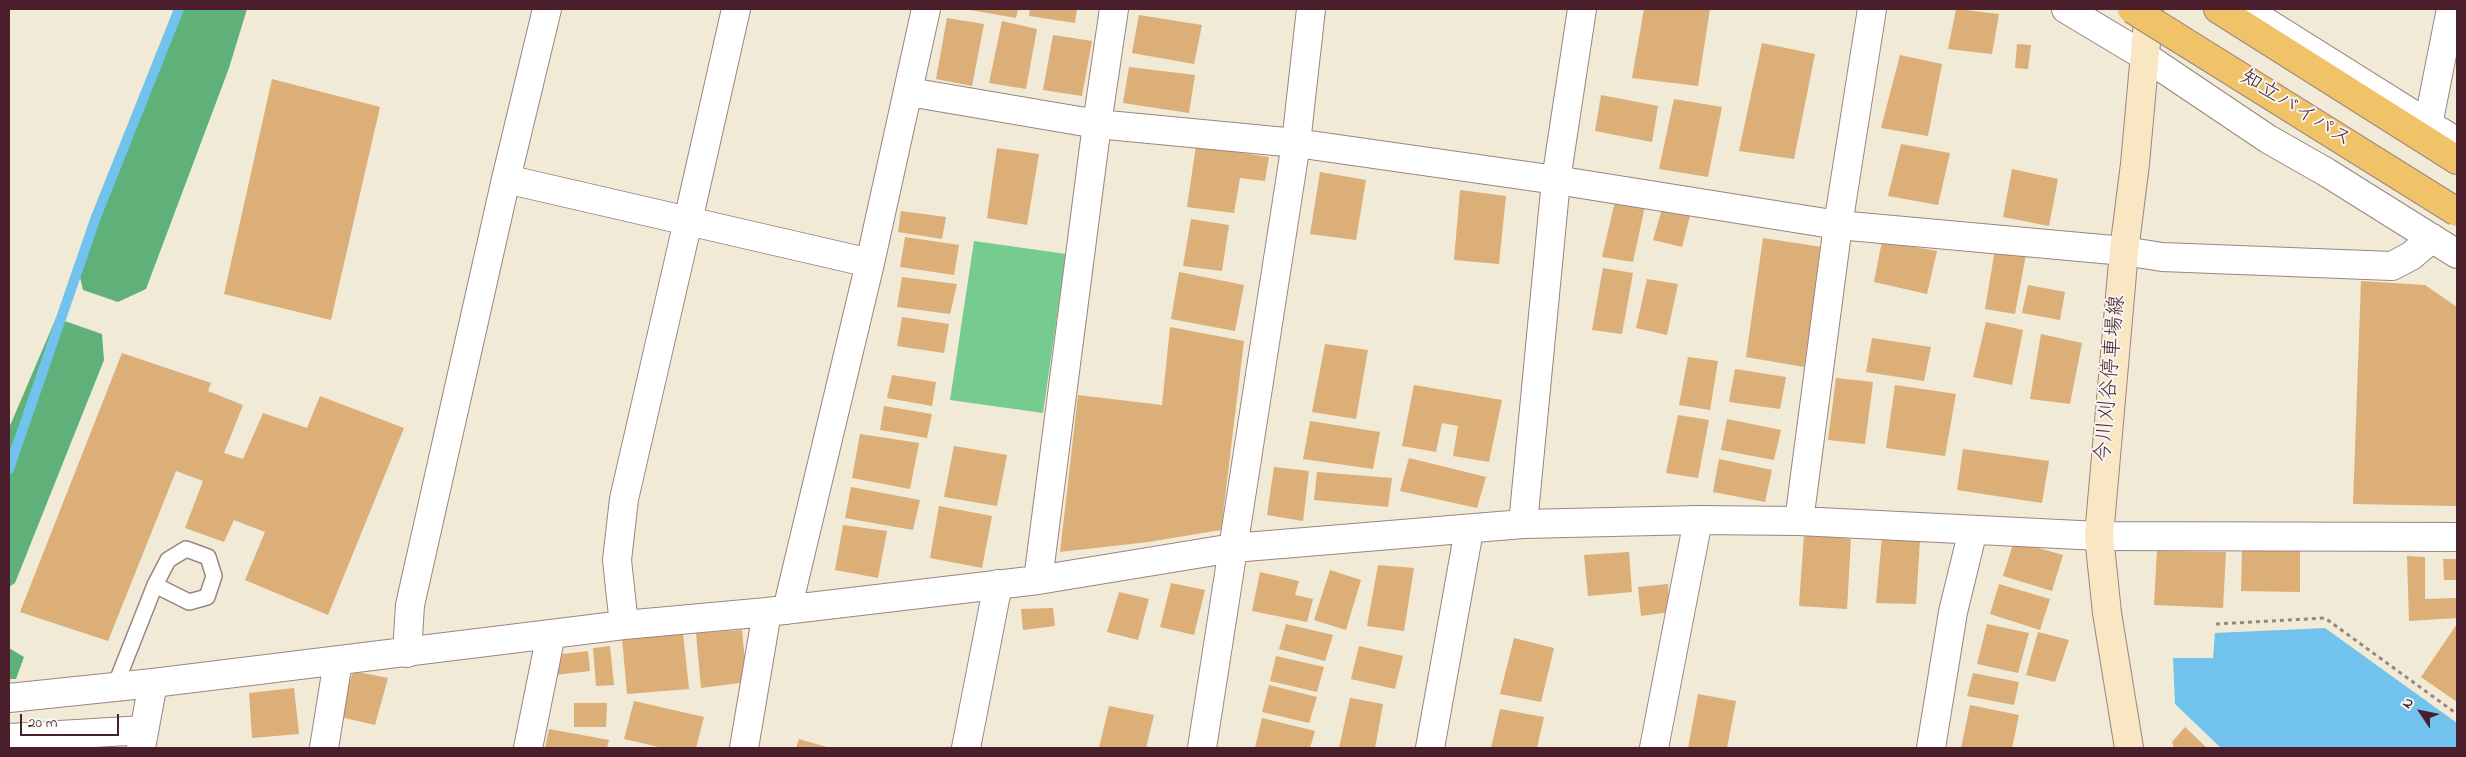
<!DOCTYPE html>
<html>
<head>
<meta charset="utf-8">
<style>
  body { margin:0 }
  #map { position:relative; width:2466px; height:757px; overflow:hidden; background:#f0ead6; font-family:"Indie Flower",sans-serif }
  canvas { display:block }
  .frame { position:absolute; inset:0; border:10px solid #4a1f2b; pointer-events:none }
  .north { position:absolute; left:2396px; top:687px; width:50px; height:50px; -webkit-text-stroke:4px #f6f6f2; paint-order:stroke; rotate:304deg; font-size:14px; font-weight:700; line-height:20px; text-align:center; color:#4a1f2b }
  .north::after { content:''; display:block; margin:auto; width:18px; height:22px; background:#4a1f2b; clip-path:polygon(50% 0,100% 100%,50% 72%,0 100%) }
  .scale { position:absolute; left:20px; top:714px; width:99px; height:22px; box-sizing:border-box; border:2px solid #4a1f2b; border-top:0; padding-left:6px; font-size:15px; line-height:18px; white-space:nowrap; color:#4a1f2b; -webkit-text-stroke:4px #f6f6f2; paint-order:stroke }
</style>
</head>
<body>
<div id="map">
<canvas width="2466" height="757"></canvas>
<div class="frame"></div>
<div class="north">N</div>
<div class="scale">20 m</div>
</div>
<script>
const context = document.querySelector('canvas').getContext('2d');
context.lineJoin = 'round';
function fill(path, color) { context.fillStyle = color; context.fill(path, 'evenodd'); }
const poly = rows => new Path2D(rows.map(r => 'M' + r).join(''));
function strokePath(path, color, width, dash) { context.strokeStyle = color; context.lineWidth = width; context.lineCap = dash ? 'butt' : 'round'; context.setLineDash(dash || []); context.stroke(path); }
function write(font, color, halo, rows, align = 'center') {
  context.font = font + ' "Indie Flower","Klee One",sans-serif'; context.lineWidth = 4; context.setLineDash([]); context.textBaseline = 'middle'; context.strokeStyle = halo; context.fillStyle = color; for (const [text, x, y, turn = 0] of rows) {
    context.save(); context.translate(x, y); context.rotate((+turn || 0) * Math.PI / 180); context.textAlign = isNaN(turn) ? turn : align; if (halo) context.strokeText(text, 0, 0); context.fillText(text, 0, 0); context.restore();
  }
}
fill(poly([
  [974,241,1066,254,1043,413,950,400]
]), '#76cc90');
fill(poly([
  [183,9,247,9,229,68,146,289,118,302,83,290,78,269],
  [56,318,102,334,104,360,15,583,9,587,9,428],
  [9,648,24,657,16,679,9,679]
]), '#60b07a');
fill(poly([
  [2325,628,2457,723,2457,748,2221,748,2175,704,2173,658,2213,658,2215,633]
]), '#71c2ed');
strokePath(poly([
  [9,469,96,217,179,9]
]), '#71c2ed', 10);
fill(poly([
  [965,9,1018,9,1016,18],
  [1030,9,1077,9,1075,23,1029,16],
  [1644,9,1710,9,1698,86,1632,78],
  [1956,9,1999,14,1992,54,1948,49],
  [1139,15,1202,25,1194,64,1132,53],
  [947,18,984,24,972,86,936,79],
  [1002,21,1037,29,1026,89,989,83],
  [1053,35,1092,41,1082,96,1043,90],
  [1762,43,1815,54,1794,159,1739,151],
  [2017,44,2031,45,2028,69,2015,68],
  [1900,55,1942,64,1928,136,1881,128],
  [1129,67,1195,75,1189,113,1123,103],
  [272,79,380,107,331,320,224,294],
  [1601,95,1658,106,1652,142,1595,131],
  [1674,99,1722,107,1708,177,1659,169],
  [1901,144,1950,153,1938,205,1888,196],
  [1196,146,1269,157,1265,181,1240,178,1234,213,1187,207],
  [997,148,1039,154,1027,225,987,218],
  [2012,169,2058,179,2049,226,2003,217],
  [1320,172,1366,180,1356,240,1310,234],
  [1460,190,1506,196,1499,264,1454,260],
  [1615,201,1645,206,1633,262,1602,257],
  [1662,209,1690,216,1682,247,1653,240],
  [901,211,946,217,942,239,898,232],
  [1191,219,1229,225,1222,271,1183,266],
  [905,237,959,245,954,275,900,267],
  [1763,238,1822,247,1804,367,1746,357],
  [1882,241,1937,251,1927,294,1874,282],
  [1995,249,2026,254,2015,314,1985,309],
  [1603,268,1633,273,1622,334,1592,330],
  [1179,272,1244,285,1235,331,1171,319],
  [902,277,957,284,950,314,897,307],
  [1647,279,1678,284,1667,335,1636,328],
  [2361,281,2425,285,2457,307,2457,506,2353,504],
  [2028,285,2065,292,2060,320,2022,313],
  [902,317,949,324,944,353,897,346],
  [1986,322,2023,330,2012,385,1973,377],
  [1170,327,1244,341,1221,530,1148,542,1060,552,1078,395,1162,405],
  [2041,334,2082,343,2070,404,2030,399],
  [1872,338,1931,347,1924,381,1866,372],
  [1325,344,1368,350,1356,419,1312,412],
  [122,353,211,383,208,391,243,405,224,453,243,459,263,413,307,428,320,396,404,428,328,615,245,580,265,532,234,520,224,542,185,528,203,481,176,471,108,641,20,612],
  [1688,357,1718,361,1710,410,1679,405],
  [1735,369,1786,377,1780,409,1729,402],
  [892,375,936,382,932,406,887,398],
  [1836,378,1873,382,1865,444,1828,440],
  [1414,385,1502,400,1489,462,1453,456,1458,426,1442,423,1436,452,1402,446],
  [1895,385,1956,394,1945,456,1886,448],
  [884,406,932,414,927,438,880,430],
  [1678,415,1709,420,1698,478,1666,473],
  [1727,419,1781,430,1774,460,1721,450],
  [1310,421,1380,432,1373,469,1303,459],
  [860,434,919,443,910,489,852,478],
  [954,446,1007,455,997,506,944,497],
  [1963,449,2049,461,2042,503,1957,490],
  [1409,458,1486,477,1477,508,1400,491],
  [1719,459,1772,470,1765,502,1713,492],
  [1274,467,1309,471,1303,521,1267,515],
  [1317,472,1392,478,1388,507,1314,500],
  [851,487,920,500,913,530,845,518],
  [939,506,992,516,982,568,930,558],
  [843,525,887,531,878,578,835,570],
  [1804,534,1851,539,1847,609,1799,606],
  [1882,537,1920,540,1916,604,1876,603],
  [2014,541,2063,555,2052,591,2003,576],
  [2242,550,2300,550,2300,592,2241,591],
  [2157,551,2226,552,2223,608,2154,605],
  [1629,552,1632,592,1588,596,1584,555],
  [2407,556,2425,557,2425,599,2457,598,2457,618,2409,621],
  [2443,559,2457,559,2457,580,2444,580],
  [1378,565,1414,568,1404,631,1367,626],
  [1330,570,1361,580,1346,630,1314,620],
  [1260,572,1299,581,1295,595,1313,599,1307,622,1252,611],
  [1171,583,1205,590,1194,635,1160,627],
  [1668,584,1670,612,1641,616,1638,587],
  [1999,584,2050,599,2040,630,1990,614],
  [1119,592,1149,599,1138,640,1107,632],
  [1053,608,1055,626,1023,630,1021,609],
  [1286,624,1333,635,1325,661,1279,649],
  [1987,624,2029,633,2018,673,1977,664],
  [2457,624,2457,702,2421,677],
  [742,630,747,682,701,688,696,633],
  [2038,632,2069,640,2055,682,2026,675],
  [683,633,689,689,627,694,622,638],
  [1514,638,1554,648,1541,702,1500,694],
  [610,646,614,685,596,686,593,648],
  [1359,646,1403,656,1395,689,1351,679],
  [588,651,590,671,555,675,554,655],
  [1276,656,1324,667,1317,692,1270,681],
  [353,671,388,678,375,725,340,717],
  [1973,673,2019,682,2014,705,1967,696],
  [1269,685,1317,697,1309,723,1262,712],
  [294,688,299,734,252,738,249,693],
  [1698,694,1736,701,1727,748,1688,748],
  [1350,698,1383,704,1375,748,1339,748],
  [634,701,704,717,696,748,663,748,624,739],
  [574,703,607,703,606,727,574,727],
  [1970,705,2019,715,2012,748,1961,748],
  [1109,706,1154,715,1146,748,1099,748],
  [1500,709,1544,717,1537,748,1491,748],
  [1262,718,1315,731,1310,748,1255,748],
  [2185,727,2207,748,2174,748,2172,742],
  [549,729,609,740,607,748,545,748],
  [799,739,830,748,796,748]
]), '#dcae78');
const lane = poly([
  [115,686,155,585,168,560,186,549,208,557,214,576,207,597,189,602,155,585]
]);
const street = poly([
  [2066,9,2146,57,2268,139,2326,172,2457,254],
  [2245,9,2457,142],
  [909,92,1097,124,1296,143,1556,180,1838,225,2124,251,2162,257,2392,266,2411,256,2432,238],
  [2428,125,2451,9],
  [506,179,688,221,736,9],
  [1799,521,1838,225,1872,9],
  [1523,524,1556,180,1582,9],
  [1038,580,1097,124,1114,9],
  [787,610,870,263,926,9],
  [624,625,617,560,624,499,688,221,870,263],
  [407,653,410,605,506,179,547,9],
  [9,698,153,683,624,625,767,612],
  [9,738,144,730],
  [141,748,153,683],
  [324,748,338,661],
  [528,748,551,634],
  [744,748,767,612,1038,580,1233,548,1523,524,1698,520,1799,521,2099,536,2457,537],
  [966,748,998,584],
  [1202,748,1296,143,1311,9],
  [1430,748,1469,530],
  [1654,748,1698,520],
  [1931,748,1953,612,1973,530]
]);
const secondary = poly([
  [2129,748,2107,613,2099,536,2124,251,2135,164,2149,9]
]);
const highway = poly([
  [2218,9,2457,160]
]);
strokePath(lane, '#9d8480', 18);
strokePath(street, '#9d8480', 30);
strokePath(secondary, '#9d8480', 30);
strokePath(highway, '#9d8480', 30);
strokePath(poly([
  [2216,624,2325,618,2457,714]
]), '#9d8480', 3, [4, 4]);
strokePath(lane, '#fff', 15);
strokePath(street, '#fff', 28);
strokePath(secondary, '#f9e7c3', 28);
strokePath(highway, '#f1c369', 28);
const highwayBridge = poly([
  [2132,9,2457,212]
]);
strokePath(highwayBridge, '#9d8480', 30, []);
strokePath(highwayBridge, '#f1c369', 28);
write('21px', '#4a1f2b', '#f6f6f2', [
  ["知立バイパス",2295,110,32],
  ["今川刈谷停車場線",2112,379,-85]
]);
</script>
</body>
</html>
